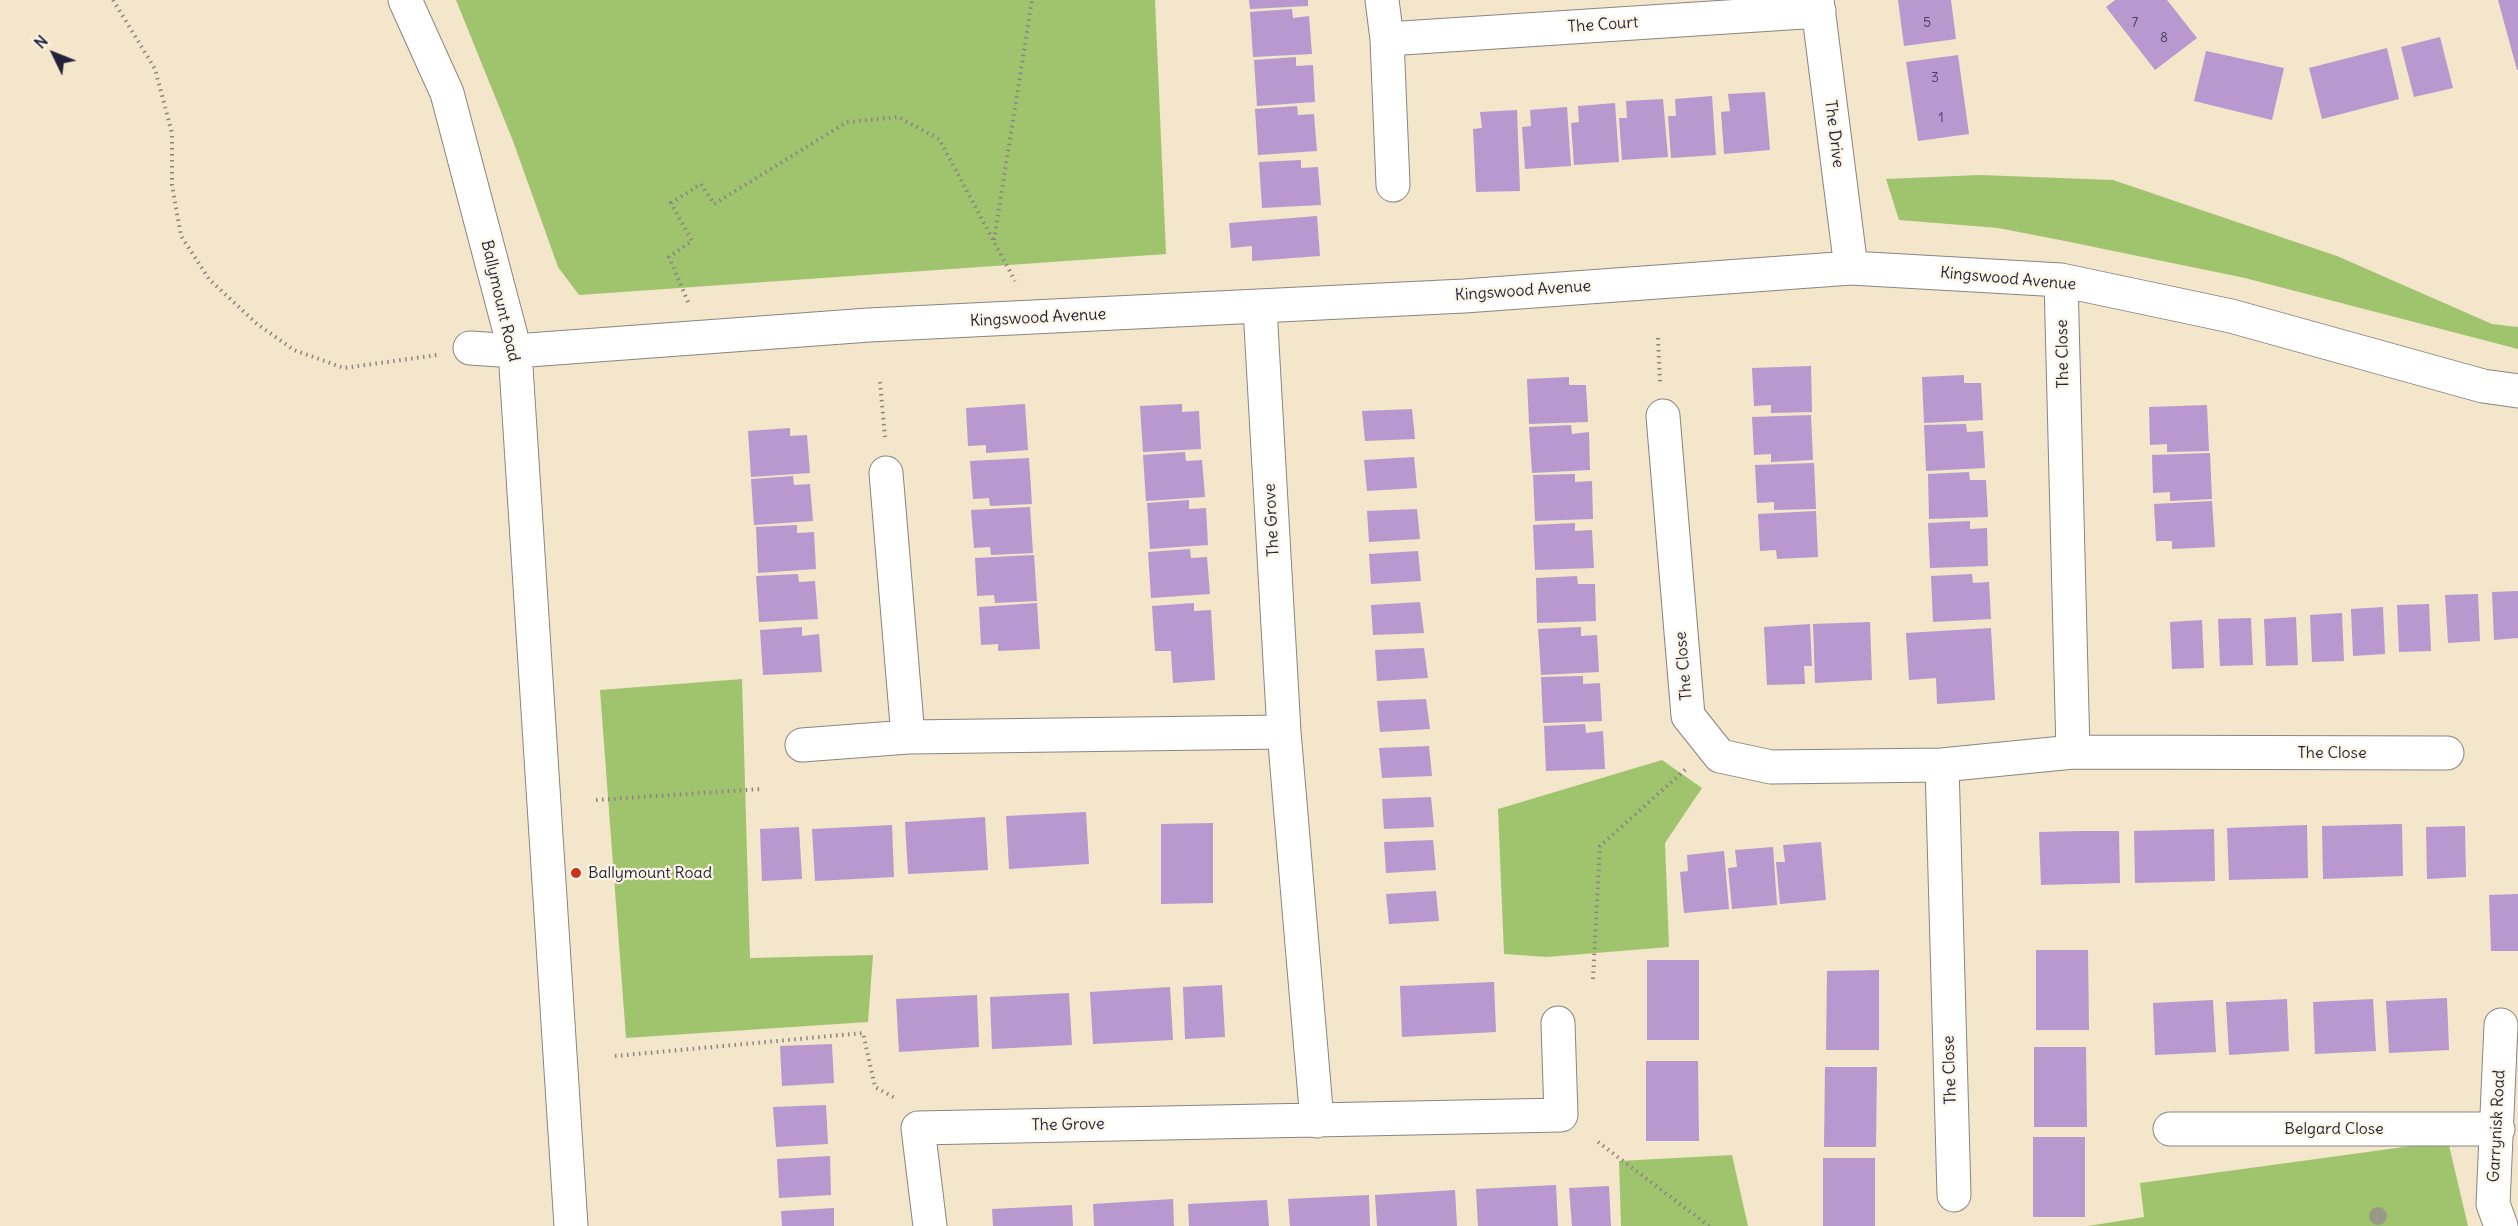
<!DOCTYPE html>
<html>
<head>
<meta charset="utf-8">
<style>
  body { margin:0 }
  #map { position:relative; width:2518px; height:1226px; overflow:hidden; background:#f3e6ca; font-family:Delius,sans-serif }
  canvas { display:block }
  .north { position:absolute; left:24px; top:24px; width:60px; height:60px; -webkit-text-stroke:4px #fcf5e5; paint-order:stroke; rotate:313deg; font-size:16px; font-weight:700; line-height:24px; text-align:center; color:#22223b }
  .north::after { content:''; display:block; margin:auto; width:21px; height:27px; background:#22223b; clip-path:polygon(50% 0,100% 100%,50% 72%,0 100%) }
</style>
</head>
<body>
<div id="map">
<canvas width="2518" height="1226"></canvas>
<div class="north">N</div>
</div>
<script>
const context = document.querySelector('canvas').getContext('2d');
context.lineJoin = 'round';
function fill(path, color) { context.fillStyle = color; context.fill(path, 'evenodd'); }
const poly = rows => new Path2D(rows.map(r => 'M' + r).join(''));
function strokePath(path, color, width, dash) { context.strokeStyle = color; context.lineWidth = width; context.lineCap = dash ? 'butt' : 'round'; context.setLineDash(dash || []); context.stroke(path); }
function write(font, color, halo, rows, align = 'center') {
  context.font = font + ' Delius,sans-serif'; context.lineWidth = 4.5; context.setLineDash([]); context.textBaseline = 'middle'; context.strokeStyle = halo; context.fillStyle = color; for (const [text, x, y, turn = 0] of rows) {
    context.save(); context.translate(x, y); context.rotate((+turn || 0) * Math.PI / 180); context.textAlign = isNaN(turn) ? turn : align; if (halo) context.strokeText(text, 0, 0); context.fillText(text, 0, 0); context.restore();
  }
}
fill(poly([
  [456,0,1155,0,1166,254,579,295,558,267,513,141],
  [1980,175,2113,180,2337,256,2492,324,2518,327,2518,349,2245,278,2060,240,1998,228,1899,220,1886,179],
  [742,679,750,958,873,955,868,1022,626,1038,600,690],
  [1662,760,1702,788,1665,843,1669,947,1547,957,1504,954,1498,809],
  [2448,1141,2468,1226,2088,1226,2144,1217,2140,1183],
  [1732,1155,1748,1226,1621,1226,1619,1161]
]), '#a0c46e');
fill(poly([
  [1249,0,1308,0,1308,6,1250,9],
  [1898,0,1951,0,1956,39,1904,46],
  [2115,0,2167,0,2197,38,2155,70,2106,7],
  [2498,0,2518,0,2518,70,2517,70],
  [1292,9,1293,18,1309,16,1312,54,1253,57,1250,12],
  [2440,37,2453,88,2414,97,2401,47],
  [2387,48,2399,99,2322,119,2309,68],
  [2206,51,2284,68,2272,120,2194,101],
  [1958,55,1969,134,1918,141,1906,62],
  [1296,57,1296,66,1313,65,1315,102,1257,106,1254,60],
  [1765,92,1770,150,1724,154,1721,112,1730,111,1728,94],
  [1712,96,1716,155,1671,158,1668,116,1676,116,1675,99],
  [1663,99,1668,157,1622,160,1619,118,1627,118,1626,101],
  [1615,103,1619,162,1574,165,1571,123,1579,122,1578,106],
  [1297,106,1298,115,1314,114,1317,151,1258,155,1255,109],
  [1567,107,1571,166,1525,169,1522,127,1531,126,1530,110],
  [1517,110,1520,191,1476,192,1473,129,1482,128,1480,112],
  [1301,160,1301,168,1318,167,1321,205,1262,208,1259,162],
  [1317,216,1320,256,1252,261,1252,246,1231,248,1229,223],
  [1811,366,1812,412,1771,413,1771,405,1754,406,1752,368],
  [1964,375,1964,383,1981,383,1983,420,1924,423,1922,377],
  [1569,377,1569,385,1586,385,1588,422,1529,424,1527,379],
  [1025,404,1028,450,986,453,986,445,968,446,966,408],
  [1182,404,1182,412,1199,411,1201,449,1143,452,1140,406],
  [2207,405,2209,451,2167,452,2167,444,2150,445,2149,407],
  [1412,409,1415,439,1365,441,1362,411],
  [1811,415,1813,460,1771,462,1771,454,1754,455,1752,417],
  [1966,424,1967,432,1983,431,1985,468,1926,471,1924,425],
  [1571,425,1572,434,1589,432,1590,470,1532,473,1529,427],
  [790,428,790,436,807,435,810,473,751,477,748,431],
  [1185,452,1186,461,1202,460,1205,497,1146,501,1143,455],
  [2210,453,2212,499,2170,501,2170,492,2153,493,2152,455],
  [1414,457,1417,488,1367,491,1364,460],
  [1029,458,1032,504,990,506,989,498,973,499,970,461],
  [1814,463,1816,509,1774,510,1774,502,1757,503,1755,465],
  [1969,472,1970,480,1986,480,1988,517,1929,519,1928,474],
  [1575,474,1575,482,1592,481,1593,519,1535,521,1533,475],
  [793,476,794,485,810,484,813,521,754,525,751,479],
  [1189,500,1189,509,1206,508,1208,545,1150,549,1147,503],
  [2212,501,2215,547,2172,549,2172,541,2156,541,2154,504],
  [1030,507,1033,553,991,555,990,547,974,548,971,510],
  [1417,509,1420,539,1369,542,1367,511],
  [1816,511,1818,557,1777,559,1776,550,1760,551,1758,514],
  [1970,521,1970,529,1987,528,1988,566,1930,568,1928,523],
  [1575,523,1575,531,1592,530,1594,568,1535,570,1533,525],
  [797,525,797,533,814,532,816,569,758,573,756,527],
  [1190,549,1191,558,1207,557,1210,594,1151,598,1148,552],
  [1418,551,1421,581,1371,584,1369,554],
  [1034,555,1037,601,995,603,994,595,977,596,975,558],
  [798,574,799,582,815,581,818,619,759,622,756,576],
  [1972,574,1973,583,1989,582,1991,619,1933,622,1931,576],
  [1577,576,1578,584,1595,584,1596,621,1537,623,1536,578],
  [2518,591,2518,638,2494,640,2492,592],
  [2478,594,2480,641,2448,643,2445,595],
  [1420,602,1424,633,1373,635,1371,605],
  [1037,603,1040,649,998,651,998,644,981,645,979,607],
  [1194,603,1194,611,1211,610,1215,680,1173,683,1171,651,1155,651,1152,606],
  [2429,604,2431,651,2399,652,2397,605],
  [2383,607,2385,654,2353,656,2351,609],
  [2342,613,2344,661,2312,662,2310,615],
  [2296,617,2298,665,2266,666,2264,619],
  [2251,618,2253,665,2220,666,2218,619],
  [2202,620,2204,668,2172,669,2170,622],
  [1870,622,1872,680,1815,683,1813,624],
  [1810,624,1812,666,1804,666,1805,684,1767,685,1764,627],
  [802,627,802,636,819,634,822,672,763,675,760,630],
  [1581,627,1581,636,1597,635,1599,672,1541,675,1538,629],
  [1991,628,1995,700,1937,704,1936,678,1909,680,1906,633],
  [1424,648,1428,678,1377,681,1375,650],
  [1583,676,1583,684,1600,683,1602,721,1543,723,1541,677],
  [1426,699,1430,729,1380,732,1377,701],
  [1585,724,1586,733,1603,731,1605,769,1546,771,1544,726],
  [1429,746,1432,776,1382,778,1379,748],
  [1431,797,1434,827,1384,829,1382,799],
  [1086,812,1089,864,1009,869,1006,816],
  [985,817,988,870,908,874,905,822],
  [1213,823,1213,903,1161,904,1161,824],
  [2402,824,2403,876,2323,879,2322,826],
  [892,825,894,877,815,881,812,829],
  [2307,825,2308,878,2229,880,2227,828],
  [2465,826,2466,877,2427,879,2426,827],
  [799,827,802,879,762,881,760,829],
  [2214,829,2215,881,2135,883,2134,831],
  [2079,831,2119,831,2120,883,2041,885,2039,832],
  [1433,840,1436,870,1386,873,1384,842],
  [1821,842,1826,900,1780,904,1776,862,1785,862,1783,845],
  [1773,847,1777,905,1732,909,1728,868,1737,867,1735,850],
  [1724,851,1729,909,1684,913,1680,872,1688,871,1687,855],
  [1436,891,1439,921,1389,924,1386,894],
  [2518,894,2518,951,2491,951,2489,895],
  [2036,950,2088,950,2089,1030,2036,1030],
  [1647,960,1699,960,1699,1040,1647,1040],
  [1879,970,1879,1050,1826,1050,1827,971],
  [1494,982,1496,1032,1402,1037,1400,986],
  [1222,985,1225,1037,1185,1039,1183,987],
  [1170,987,1173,1040,1093,1044,1090,992],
  [1069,993,1072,1045,992,1049,990,997],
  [977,995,979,1047,899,1052,896,999],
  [2447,998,2449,1050,2389,1053,2386,1001],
  [2287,999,2289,1051,2229,1055,2226,1002],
  [2373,999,2376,1051,2315,1054,2313,1002],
  [2213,1000,2216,1052,2155,1055,2153,1003],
  [832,1044,834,1083,782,1086,780,1046],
  [2034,1047,2086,1047,2087,1127,2034,1127],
  [1646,1061,1698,1061,1699,1141,1646,1141],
  [1825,1067,1877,1067,1876,1147,1824,1147],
  [826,1105,828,1144,776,1147,773,1107],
  [2033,1137,2085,1137,2085,1217,2033,1217],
  [830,1156,831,1195,779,1198,777,1159],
  [1823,1158,1875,1158,1875,1226,1823,1226],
  [1556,1185,1558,1226,1478,1226,1476,1189],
  [1609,1186,1611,1226,1572,1226,1569,1188],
  [1455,1190,1457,1226,1377,1226,1375,1195],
  [1369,1195,1370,1226,1290,1226,1288,1199],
  [1173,1199,1174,1226,1094,1226,1093,1204],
  [1267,1200,1269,1226,1189,1226,1188,1204],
  [1072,1205,1073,1226,993,1226,992,1209],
  [834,1208,834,1226,782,1226,781,1211]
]), '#b898cf');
const minor = poly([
  [405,0,447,93,515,351,571,1226],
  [1382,0,1387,39,1393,185],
  [1817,0,1851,268],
  [1387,39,1819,11],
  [2061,280,2073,752],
  [1260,308,1284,732,1317,1121],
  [470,348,515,351,869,325,1464,296,1851,268,2061,280,2231,316,2483,386,2518,391],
  [1663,416,1688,716,1720,756,1771,767,1942,765,2073,752,2447,753],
  [886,473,908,737],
  [802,745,908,737,1284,732],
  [1942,765,1954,1195],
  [2501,1025,2493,1204,2501,1226],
  [2170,1129,2498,1129],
  [930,1226,918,1128,1561,1115,1558,1023]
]);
strokePath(minor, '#8a8482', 35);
strokePath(poly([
  [113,0,155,69,172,133,172,185,181,236,209,279,257,324,294,350,344,368,437,355],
  [994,240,1032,0],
  [688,302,669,257,692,241,671,203,701,184,714,204,847,122,898,117,939,139,1015,281],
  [1658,338,1660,382],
  [880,382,885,437],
  [596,800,761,789],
  [1593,979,1600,846,1686,769],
  [615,1056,863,1033,875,1087,897,1099],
  [1598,1142,1709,1226]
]), '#8a8482', 4, [1.5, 4.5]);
strokePath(minor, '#fff', 33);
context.fillStyle = '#989a85';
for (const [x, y] of [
  [2378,1216]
]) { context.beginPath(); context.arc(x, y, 9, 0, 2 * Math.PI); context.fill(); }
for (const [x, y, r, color] of [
  [576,873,6,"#c8321e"]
]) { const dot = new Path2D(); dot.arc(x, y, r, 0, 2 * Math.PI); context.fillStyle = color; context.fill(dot); strokePath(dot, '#fcf5e5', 2); }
write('14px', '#484060', null, [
  ["5",1927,23],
  ["7",2135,23],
  ["8",2164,38],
  ["3",1935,78],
  ["1",1941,118]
]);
write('16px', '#22223b', '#fcf5e5', [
  ["The Court",1603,25,-4],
  ["The Drive",1834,134,83],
  ["Kingswood Avenue",2008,279,5],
  ["Kingswood Avenue",1523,291,-4],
  ["Ballymount Road",500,301,77],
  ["Kingswood Avenue",1038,318,-3],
  ["The Close",2063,354,-91],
  ["The Grove",1272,520,-93],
  ["The Close",1684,666,-95],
  ["The Close",2332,753],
  ["The Close",1950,1070,-92],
  ["The Grove",1068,1125,-1],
  ["Garrynisk Road",2497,1126,-87],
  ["Belgard Close",2334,1129]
]);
write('16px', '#22223b', '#fcf5e5', [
  ["Ballymount Road",588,873]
], 'left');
</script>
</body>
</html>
